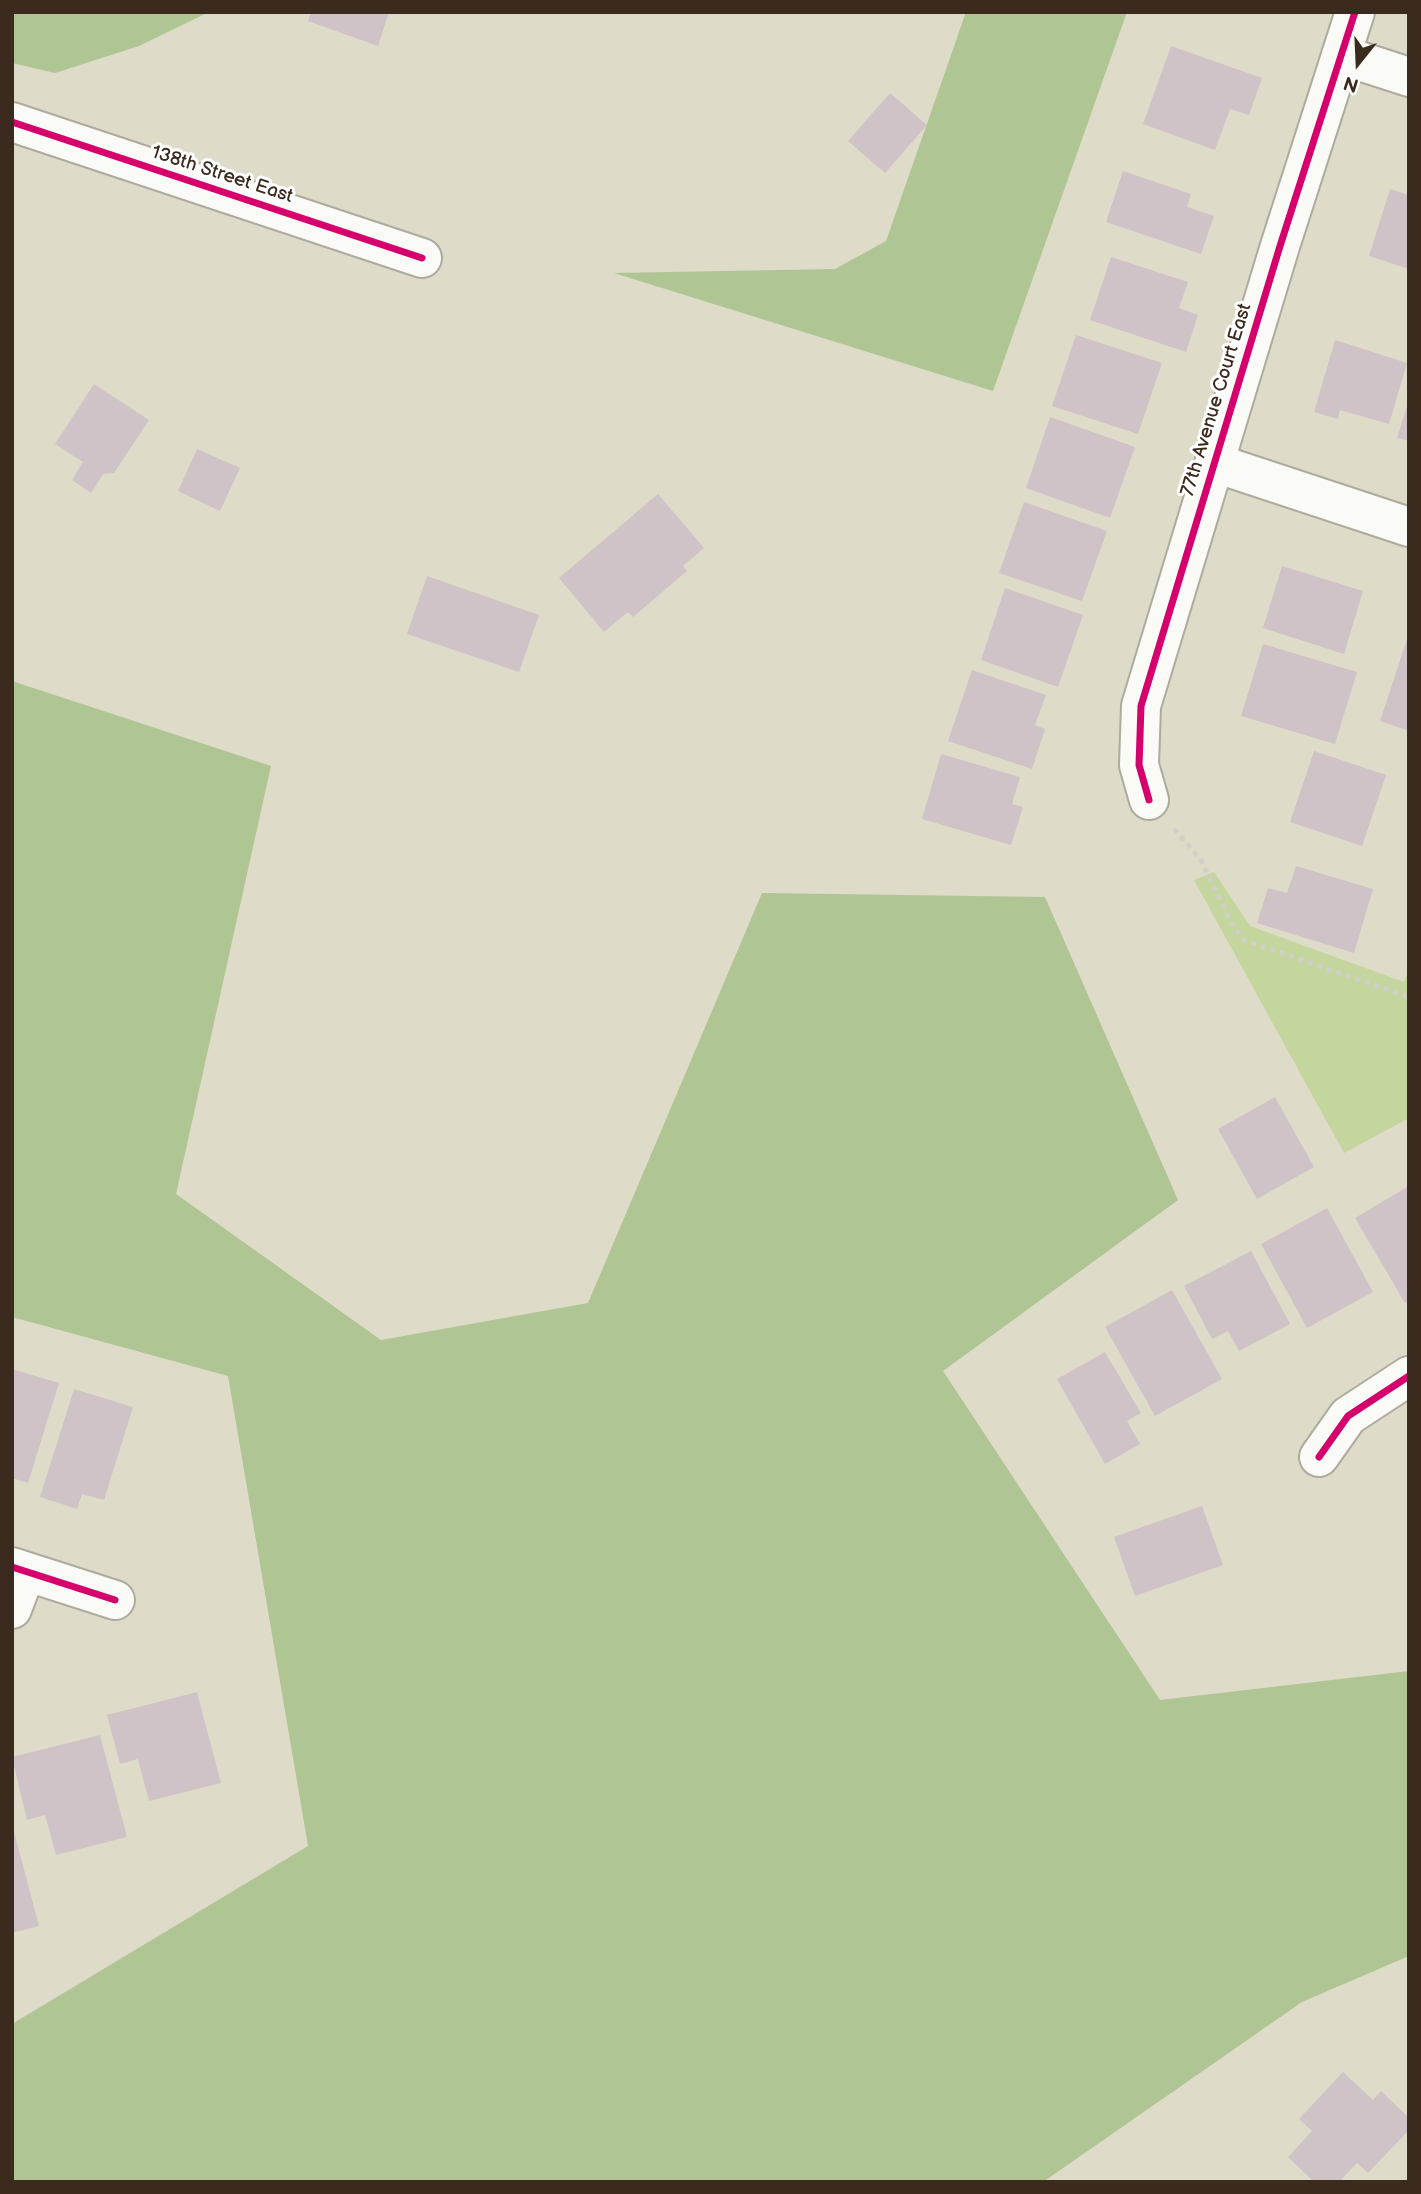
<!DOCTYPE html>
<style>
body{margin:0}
#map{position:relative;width:1421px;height:2194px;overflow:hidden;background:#dedbc8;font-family:"Balsamiq Sans",sans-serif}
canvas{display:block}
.frame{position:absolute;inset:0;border:14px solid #3b2a1e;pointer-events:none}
.north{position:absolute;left:1323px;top:28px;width:70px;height:70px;-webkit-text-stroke:5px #fff;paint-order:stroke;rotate:198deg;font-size:19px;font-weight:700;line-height:28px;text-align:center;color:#3b2a1e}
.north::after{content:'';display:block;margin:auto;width:24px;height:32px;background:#3b2a1e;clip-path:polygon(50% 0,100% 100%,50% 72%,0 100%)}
</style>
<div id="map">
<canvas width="1421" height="2194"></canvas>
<div class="frame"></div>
<div class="north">N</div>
</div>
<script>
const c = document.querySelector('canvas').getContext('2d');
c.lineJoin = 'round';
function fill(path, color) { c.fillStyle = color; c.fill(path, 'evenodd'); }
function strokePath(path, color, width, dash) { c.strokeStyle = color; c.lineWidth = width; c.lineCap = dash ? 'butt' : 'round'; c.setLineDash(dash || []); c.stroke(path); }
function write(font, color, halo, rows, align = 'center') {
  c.font = font + ' "Balsamiq Sans",sans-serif'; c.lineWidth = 6; c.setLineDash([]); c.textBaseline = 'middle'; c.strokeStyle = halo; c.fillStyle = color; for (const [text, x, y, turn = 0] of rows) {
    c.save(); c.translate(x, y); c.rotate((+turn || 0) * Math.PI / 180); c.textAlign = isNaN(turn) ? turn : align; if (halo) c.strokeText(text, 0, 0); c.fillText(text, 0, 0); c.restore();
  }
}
fill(new Path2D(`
 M1214,872L1250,926L1404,982L1409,969V1118L1344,1153L1194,880Z`), '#c4d69d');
fill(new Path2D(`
 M12,12H209L139,46L55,73L12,63Z
 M966,12H1127L993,391L614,273L835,269L886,241Z
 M12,681L271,766L176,1194L381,1340L588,1303L762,893L1045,897L1178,1200L943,1371L1160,1700L1409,1671V1956L1302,2002L1043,2182H12V2024L308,1846L228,1376L12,1317Z`), '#b0c594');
fill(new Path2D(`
 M311,12H389L378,46L308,21Z
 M1171,46L1262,78L1249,115L1230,109L1215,150L1143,124Z
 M890,93L927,125L885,173L848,141Z
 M1123,171L1191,194L1187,207L1214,216L1201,254L1106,222Z
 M1390,189L1409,195V269L1369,256Z
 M1111,257L1188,282L1179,308L1198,315L1186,352L1090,320Z
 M1076,335L1162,363L1138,434L1052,406Z
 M1335,340L1407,363L1389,424L1340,410L1338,419L1314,412Z
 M94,384L149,420L114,473L103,474L91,493L72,480L83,462L55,444Z
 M1408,403H1409V441L1397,438Z
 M1050,417L1135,447L1110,518L1026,488Z
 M197,449L240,468L220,511L178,491Z
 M658,494L704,548L683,566L687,571L633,617L628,612L604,632L559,578Z
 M1024,502L1107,531L1082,601L999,573Z
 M1282,566L1363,591L1344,654L1263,628Z
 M427,576L539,615L519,672L407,634Z
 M1005,588L1083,615L1058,687L981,660Z
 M1408,636H1409V731L1380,721Z
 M1263,644L1357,672L1335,744L1241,716Z
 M972,670L1046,695L1035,725L1045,729L1032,769L948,741Z
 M1314,751L1386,775L1362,846L1290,822Z
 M941,754L1020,777L1012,804L1023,807L1011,845L922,819Z
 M1296,866L1373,889L1354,953L1257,923L1268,888L1287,893Z
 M1275,1097L1314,1167L1257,1199L1218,1129Z
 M1409,1186V1301L1405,1303L1355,1218Z
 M1327,1208L1373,1292L1307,1328L1261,1244Z
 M1251,1251L1290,1324L1239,1351L1228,1331L1212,1339L1184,1286Z
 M1172,1290L1222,1379L1155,1416L1105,1327Z
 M1105,1352L1141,1413L1127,1421L1140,1444L1105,1464L1057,1379Z
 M12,1369L59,1383L28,1483L12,1478Z
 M74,1389L133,1407L104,1500L82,1494L77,1509L40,1497Z
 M1202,1506L1223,1565L1135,1596L1114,1537Z
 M197,1692L221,1783L149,1801L138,1759L120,1764L107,1715Z
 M100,1735L127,1837L56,1855L45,1815L27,1820L12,1757Z
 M12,1824L39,1926L12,1933Z
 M1343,2072L1373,2100L1381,2091L1409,2118V2130L1368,2173L1357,2163L1339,2182H1314L1288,2157L1312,2131L1299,2119Z`), '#d0c3c7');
const minor = new Path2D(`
 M1341,55L1409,77
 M12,122L422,258
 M1215,463L1409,527
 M1149,800L1139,765L1141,706L1280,246L1355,12
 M1319,1457L1348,1416L1409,1376
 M12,1567L115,1600
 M12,1609L26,1572`);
strokePath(minor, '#aeaa9d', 42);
strokePath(new Path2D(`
 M1174,829L1201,860L1232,925L1244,940L1409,997`), '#d0cfca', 4.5, [5, 5]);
strokePath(minor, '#fafaf7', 38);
strokePath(new Path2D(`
 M12,122L422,258
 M1149,800L1139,765L1141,706L1280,246L1355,12
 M1319,1457L1348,1416L1409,1376
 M12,1567L115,1600`), '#d6006c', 7);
write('19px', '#3b2a1e', '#fff', [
 ["138th Street East",222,175,18],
 ["77th Avenue Court East",1217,400,-73]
]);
</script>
